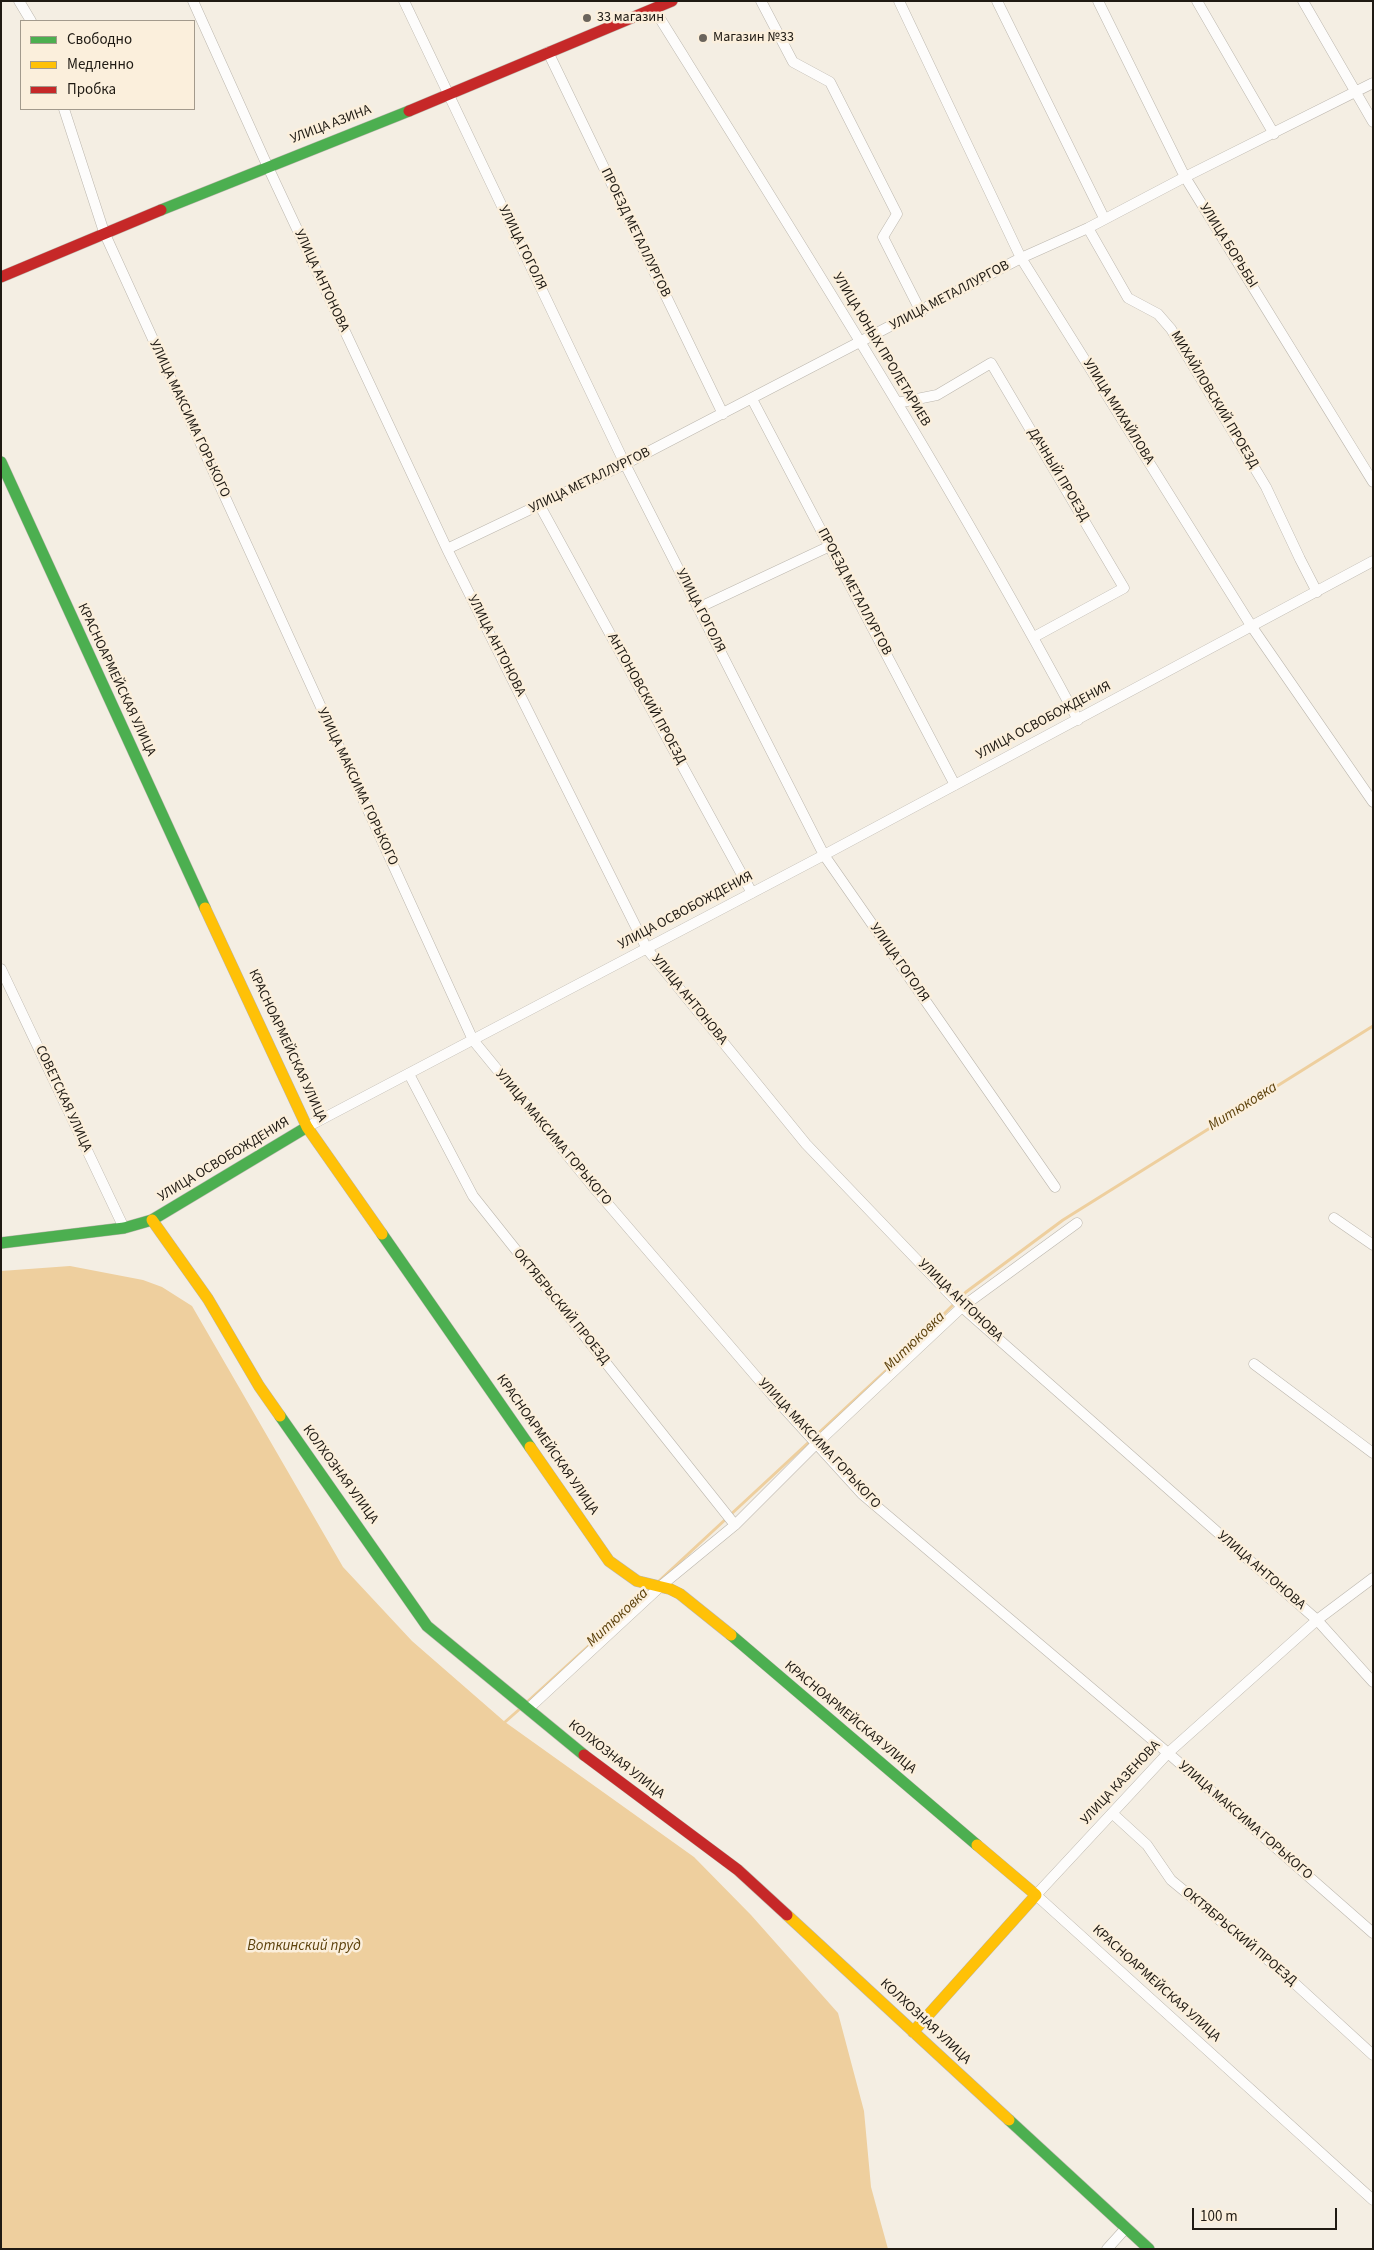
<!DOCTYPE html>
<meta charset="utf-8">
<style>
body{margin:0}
#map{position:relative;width:1374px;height:2250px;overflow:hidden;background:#f4eee3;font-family:"Source Sans 3",sans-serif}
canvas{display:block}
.frame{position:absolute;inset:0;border:2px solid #1f1a13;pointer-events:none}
.legend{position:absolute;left:20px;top:20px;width:175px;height:90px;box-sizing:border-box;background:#fbefdc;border:1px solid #a39a8c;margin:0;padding:6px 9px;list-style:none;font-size:15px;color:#1f1a13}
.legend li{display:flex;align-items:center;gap:10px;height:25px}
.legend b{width:25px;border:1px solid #a39a8c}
.scale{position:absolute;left:1192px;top:2208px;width:145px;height:22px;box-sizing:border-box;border:2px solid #1f1a13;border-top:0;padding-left:6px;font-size:15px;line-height:18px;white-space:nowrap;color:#1f1a13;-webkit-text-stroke:4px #fbefdc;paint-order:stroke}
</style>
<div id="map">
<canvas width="1374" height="2250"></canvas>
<div class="frame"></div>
<ul class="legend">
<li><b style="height:6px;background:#4caf50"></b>Свободно</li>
<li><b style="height:6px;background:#ffc107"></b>Медленно</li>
<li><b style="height:6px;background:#c62828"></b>Пробка</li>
</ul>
<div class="scale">100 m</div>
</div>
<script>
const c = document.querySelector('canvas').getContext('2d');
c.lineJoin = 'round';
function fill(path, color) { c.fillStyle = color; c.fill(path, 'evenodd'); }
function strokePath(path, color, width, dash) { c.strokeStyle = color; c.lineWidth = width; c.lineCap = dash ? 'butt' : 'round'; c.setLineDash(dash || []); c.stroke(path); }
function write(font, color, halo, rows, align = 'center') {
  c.font = font + ' "Source Sans 3",sans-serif'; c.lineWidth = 5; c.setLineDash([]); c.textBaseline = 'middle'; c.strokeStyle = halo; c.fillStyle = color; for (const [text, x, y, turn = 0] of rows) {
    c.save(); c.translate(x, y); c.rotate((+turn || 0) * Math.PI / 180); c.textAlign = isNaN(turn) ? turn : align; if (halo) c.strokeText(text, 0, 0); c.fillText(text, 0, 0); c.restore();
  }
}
fill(new Path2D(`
 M70,1266L143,1280L162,1287L192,1306L343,1567L412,1641L505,1722L694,1857L751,1915L838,2013L864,2111L871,2187L888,2249H1V1271Z`), '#eecf9e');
strokePath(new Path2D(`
 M659,1581L906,1352L966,1292L1063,1220L1373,1026
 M526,1703L651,1589
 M505,1722L522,1707`), '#eecf9e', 3);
const street = new Path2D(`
 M19,1L31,21
 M193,1L267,165L447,549L647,949L806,1144L962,1307L1317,1620L1373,1682
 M404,1L625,464L824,855L1055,1187
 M761,1L793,62L830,82L897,214L883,237L921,312
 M899,1L1021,258L1252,627L1373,802
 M997,1L1104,218
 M1098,1L1185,177L1373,482
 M1197,1L1274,134
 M1303,1L1373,122
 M654,9C800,243 948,477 1078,720
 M548,52L723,414
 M64,109L104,232L473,1040L595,1189L772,1395L862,1494L1168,1753L1373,1933
 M1088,228L1128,298L1158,314L1171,329L1266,487L1300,559L1317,592
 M752,399L955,785
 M897,403L937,395L991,363L1124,588L1034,637
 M540,506L752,893
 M447,549L625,464L1021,258L1088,228L1185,177L1373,83
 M698,608L830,546
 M1,969L124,1228
 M409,1074L473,1196L735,1525
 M307,1127L824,855L1373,561
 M1334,1218L1373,1245
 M1254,1364L1373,1453
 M1373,1578L1317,1620L1168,1753L1036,1895L1373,2200
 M528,1709L662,1585L735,1525L816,1444L962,1307L1077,1223
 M1112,1813L1147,1845L1171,1880L1279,1969L1373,2055
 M1107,2249L1126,2228`);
const fast = new Path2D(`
 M161,210L409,111
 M1,462L205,908
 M382,1234L530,1447
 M1,1243L124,1228L152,1220L307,1127
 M280,1416L427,1626L584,1755
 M731,1635L977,1845
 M1009,2120L1149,2249`);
const slow = new Path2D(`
 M205,908L307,1127L382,1234
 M152,1220L208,1299L259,1386L280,1416
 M530,1447L609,1561L637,1581L670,1589L680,1594L731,1635
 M787,1915L1009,2120
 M913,2032L1036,1895L977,1845`);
const jam = new Path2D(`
 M409,111L672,1
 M1,277L161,210
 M584,1755L738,1870L787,1915`);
strokePath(street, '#bbb6ad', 11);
strokePath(fast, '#bbb6ad', 12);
strokePath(slow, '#bbb6ad', 12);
strokePath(jam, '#bbb6ad', 12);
strokePath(street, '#fdfcfb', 10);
strokePath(fast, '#4caf50', 11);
strokePath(slow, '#ffc107', 11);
strokePath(jam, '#c62828', 11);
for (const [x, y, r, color] of [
 [587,18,5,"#6a645c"],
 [703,38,5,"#6a645c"]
]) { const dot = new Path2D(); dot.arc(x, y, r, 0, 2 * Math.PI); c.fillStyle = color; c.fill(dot); strokePath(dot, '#fbefdc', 2); }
write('14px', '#1f1a13', '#fbefdc', [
 ["33 магазин",597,18],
 ["Магазин №33",713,38]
], 'left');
write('14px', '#1f1a13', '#fbefdc', [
 ["УЛИЦА АЗИНА",331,125,-21],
 ["ПРОЕЗД МЕТАЛЛУРГОВ",635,233,64],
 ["УЛИЦА БОРЬБЫ",1228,246,58],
 ["УЛИЦА ГОГОЛЯ",522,248,64],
 ["УЛИЦА АНТОНОВА",321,281,65],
 ["УЛИЦА МЕТАЛЛУРГОВ",950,296,-28],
 ["УЛИЦА ЮНЫХ ПРОЛЕТАРИЕВ",881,350,59],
 ["МИХАЙЛОВСКИЙ ПРОЕЗД",1214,400,59],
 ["УЛИЦА МИХАЙЛОВА",1118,412,58],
 ["УЛИЦА МАКСИМА ГОРЬКОГО",189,419,65],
 ["ДАЧНЫЙ ПРОЕЗД",1058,475,59],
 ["УЛИЦА МЕТАЛЛУРГОВ",590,481,-26],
 ["ПРОЕЗД МЕТАЛЛУРГОВ",854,592,62],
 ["УЛИЦА ГОГОЛЯ",700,611,63],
 ["УЛИЦА АНТОНОВА",496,646,63],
 ["КРАСНОАРМЕЙСКАЯ УЛИЦА",116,680,65],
 ["АНТОНОВСКИЙ ПРОЕЗД",646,699,61],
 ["УЛИЦА ОСВОБОЖДЕНИЯ",1044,721,-28],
 ["УЛИЦА МАКСИМА ГОРЬКОГО",357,787,65],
 ["УЛИЦА ОСВОБОЖДЕНИЯ",686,911,-28],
 ["УЛИЦА ГОГОЛЯ",899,963,55],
 ["УЛИЦА АНТОНОВА",689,1000,51],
 ["КРАСНОАРМЕЙСКАЯ УЛИЦА",287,1046,65],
 ["СОВЕТСКАЯ УЛИЦА",63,1099,65],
 ["УЛИЦА МАКСИМА ГОРЬКОГО",553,1138,50],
 ["УЛИЦА ОСВОБОЖДЕНИЯ",224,1160,-31],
 ["УЛИЦА АНТОНОВА",960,1301,44],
 ["ОКТЯБРЬСКИЙ ПРОЕЗД",561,1307,51],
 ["УЛИЦА МАКСИМА ГОРЬКОГО",819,1444,47],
 ["КРАСНОАРМЕЙСКАЯ УЛИЦА",547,1445,55],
 ["КОЛХОЗНАЯ УЛИЦА",340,1475,54],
 ["УЛИЦА АНТОНОВА",1261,1571,41],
 ["КРАСНОАРМЕЙСКАЯ УЛИЦА",850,1718,40],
 ["КОЛХОЗНАЯ УЛИЦА",616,1760,38],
 ["УЛИЦА КАЗЕНОВА",1121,1783,-47],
 ["УЛИЦА МАКСИМА ГОРЬКОГО",1245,1821,41],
 ["ОКТЯБРЬСКИЙ ПРОЕЗД",1239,1937,40],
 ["КРАСНОАРМЕЙСКАЯ УЛИЦА",1156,1984,42],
 ["КОЛХОЗНАЯ УЛИЦА",925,2022,43]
]);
write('italic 15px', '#5c410b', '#fbefdc', [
 ["Митюковка",1243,1107,-32],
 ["Митюковка",915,1342,-44],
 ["Митюковка",618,1618,-43],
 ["Воткинский пруд",304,1947]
]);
</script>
